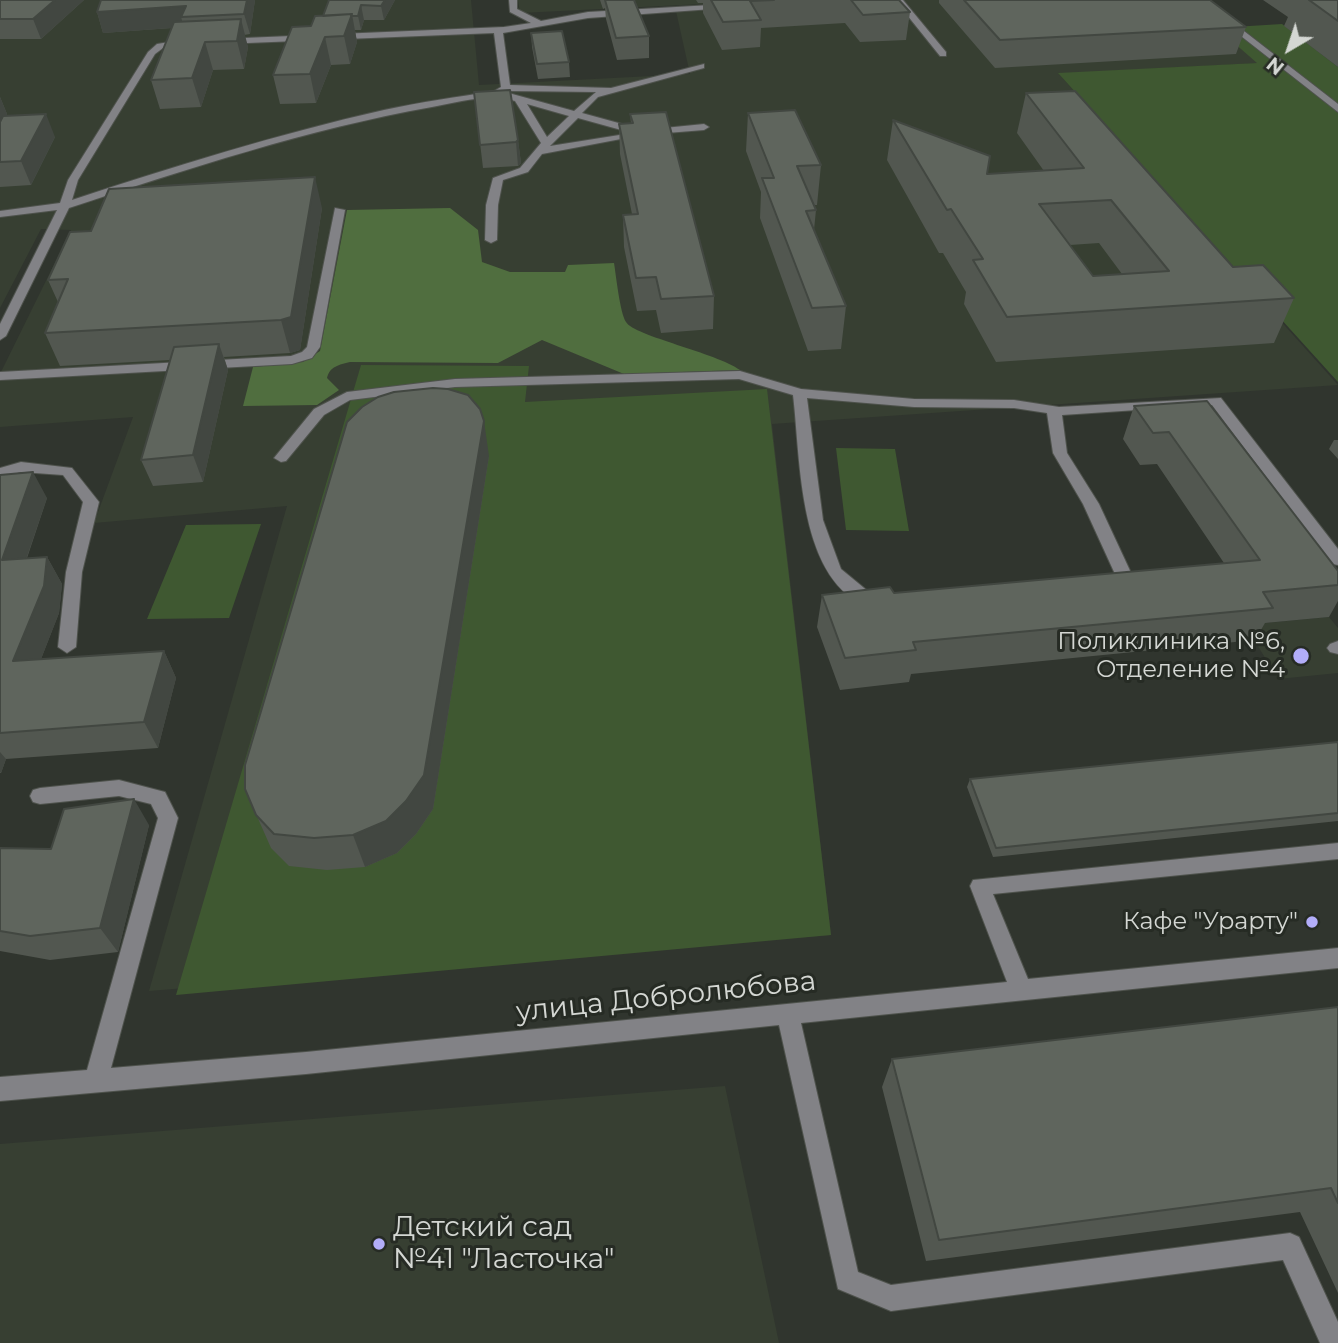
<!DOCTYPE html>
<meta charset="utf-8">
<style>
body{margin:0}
#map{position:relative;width:1338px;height:1343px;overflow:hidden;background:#30352e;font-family:Montserrat,sans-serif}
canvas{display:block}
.north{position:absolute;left:1254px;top:14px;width:70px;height:70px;-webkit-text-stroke:5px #262b24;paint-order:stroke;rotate:219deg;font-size:19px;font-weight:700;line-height:28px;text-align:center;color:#d4d7d3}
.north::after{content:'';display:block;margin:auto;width:24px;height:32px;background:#d4d7d3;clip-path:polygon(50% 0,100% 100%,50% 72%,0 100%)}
</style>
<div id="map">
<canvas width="1338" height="1343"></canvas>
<div class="north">N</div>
</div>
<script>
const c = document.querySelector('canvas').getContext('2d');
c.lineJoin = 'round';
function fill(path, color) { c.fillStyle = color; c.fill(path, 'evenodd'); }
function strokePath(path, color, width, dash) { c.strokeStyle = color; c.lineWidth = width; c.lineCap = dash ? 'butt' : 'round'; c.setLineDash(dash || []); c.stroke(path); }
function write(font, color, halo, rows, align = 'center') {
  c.font = font + ' Montserrat,sans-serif'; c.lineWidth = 6; c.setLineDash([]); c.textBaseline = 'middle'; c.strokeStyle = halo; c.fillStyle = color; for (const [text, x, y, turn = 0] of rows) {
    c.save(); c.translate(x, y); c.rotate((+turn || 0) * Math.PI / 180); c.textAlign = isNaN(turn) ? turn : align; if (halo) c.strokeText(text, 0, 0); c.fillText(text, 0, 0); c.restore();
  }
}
fill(new Path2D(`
 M0,0H471L479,85L690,74L676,11L891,0H1185L1259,63L1059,74L1338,385L772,424L831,935L149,991L287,506L94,523L133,417L0,427V374L71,230L41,229L0,308Z
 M518,0H784L520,13Z
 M1329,617L1338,628V673L1278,679L1245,625Z
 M725,1086L779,1343H0V1144Z`), '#373f32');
fill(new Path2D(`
 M1282,24L1338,67V382L1058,73L1257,63L1217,28Z
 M361,365L529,366L525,402L767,389L831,935L176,995Z
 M836,448L895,449L909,531L846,530Z
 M261,524L229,618L147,619L186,525Z`), '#3f5831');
fill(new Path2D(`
 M450,208L478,230L482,262L510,272H565L568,265L614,263C616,275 620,313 626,322C634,336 717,353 740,370L624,374L542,340L498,363L350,362C339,365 330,366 327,378L339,390L317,405L243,406L253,367L303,362L320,351L347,210Z`), '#506e3f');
const minor = new Path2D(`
 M509,0H517V9L541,21L588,12L729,4L726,8L588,18L503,33L510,85L611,88L704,64V68L598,97L582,113L644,130L704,124L709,127L704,130L642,135L542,154L528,172L503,180L498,205L497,240L491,243L485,240L486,205L493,178L520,168L541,143L515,101C488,93 460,102 432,107C308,129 188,169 69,208L6,336L0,340V324L57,210L0,217V211L60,203L68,180L148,52L157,44L188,39L192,42L163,48L155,54L78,180L72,200C175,166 278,134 384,110C420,102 458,97 494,91L501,87L494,33L223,44L220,43V39L504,27L531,23L510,12ZM508,91L596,92L574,111L505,92ZM527,104L569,116L547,137ZM578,118L632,133L550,146Z
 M895,0H903L946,52V56H940Z
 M1195,0H1204L1338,104V112Z
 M335,208L345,210L320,347L312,358L292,364L0,380V372L291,356L302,352L307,347Z
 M740,371L801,389L914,399L1014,400L1059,407L1221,398L1338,549V565L1332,564L1212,405L1062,415L1067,453L1099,504L1132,575L1121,587L1109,590L1101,584L1115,574L1083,504L1053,453L1047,413L1014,408L914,407L807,398L823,520L841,569L881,602L873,608C797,586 801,459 793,395L739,379L455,387L350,400L324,415L286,461L281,462L274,458L314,409L347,392L455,379Z
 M21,462L72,468L99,502L82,572L76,647L67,653L58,647L66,572L83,502L63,475L21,472L0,478V468Z
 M1338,641V654L1330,652L1327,648L1330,644Z
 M119,780L165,792L178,818L111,1068L306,1052L1007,982L970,886L973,880L1338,843V859L993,894L1028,979L1338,948V968L801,1023L858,1272L891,1285L1290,1233L1299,1237L1338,1322V1343H1320L1283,1260L891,1311L838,1289L779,1025L306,1074L0,1101V1077L87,1070L158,818L151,804L119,796L40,804L33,802L30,796L33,790L40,788Z`);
strokePath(minor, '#4e524c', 2);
fill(minor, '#828286');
fill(new Path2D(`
 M0,0H84L41,39H0Z
 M101,0H255L250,34L244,35L248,47L244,69L213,70L201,107L160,109L151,80L172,28L103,33L97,12Z
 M329,0H395L384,20H364L361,30H355L357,42L350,64L331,65L316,103L280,104L273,75L311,26L323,16Z
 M600,0H634L649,36V58L617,60L606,19L605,8L603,9Z
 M696,0H899L910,12L906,40L860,42L845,23L761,28L760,47L722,50L703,13V3H698Z
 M939,0H1210L1246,27L1236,54L995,68L939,3Z
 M1263,0H1338V67L1284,26L1288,17Z
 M531,33L569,62L570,77L538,79L532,47Z
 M474,92L518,140L521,163L518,166L483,168Z
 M1026,93L1233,267L1294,298L1274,343L996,362L964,304L966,292L943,253H939L887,160L893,120L987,174L1044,171L1017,133ZM1099,243L1122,274L1093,276L1070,245Z
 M0,97L7,114L6,116L55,137L31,185L0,187Z
 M748,113L821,165L817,205H814L816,210L814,230L846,306L841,349L808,351L760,218L761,192L746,151Z
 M630,114L714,296L713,329L661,333L656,310L637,311L624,247L623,215L632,214L620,154L619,124L631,123Z
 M322,208L300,350L290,353L224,357L228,370L203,482L153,486L141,460L170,360L60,366L45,333L58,302L48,280L91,231Z
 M1207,401L1338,571V601L1329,617L1265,623L1255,640L911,674L909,682L840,690L817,627L822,595L894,593L1224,563L1157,464L1140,465L1123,439L1134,406Z
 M1334,440H1338V459L1329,449Z
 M489,456L433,809L416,834L397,853L365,867L327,870L289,866L271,848L245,789Z
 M0,475L47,498L27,558L47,557L62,584L59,613L41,659L164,651L176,678L158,748L6,759L1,773H0Z
 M1338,742V821L993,857L967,787L970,779Z
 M149,825L118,952L50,960L0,951V848L51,849Z
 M1338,1007V1293L1300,1212L926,1261L882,1087L892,1059Z`), '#525750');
fill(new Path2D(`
 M55,0H84L41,39L33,19Z
 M247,0H255L250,34L244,14Z
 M385,0H395L384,20L381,6Z
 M361,5L364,20L361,30L358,16Z
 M186,6L181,17L184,27L103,33L97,12Z
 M352,14L357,42L350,64L344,36Z
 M241,19L248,47L244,69L237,41Z
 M325,37L331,65L316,103L310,74Z
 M205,42L213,70L201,107L192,78Z
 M0,97L7,114L0,127Z
 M46,114L55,137L31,185L21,161Z
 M518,140L521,163L518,166L516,142Z
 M315,177L322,208L300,350L290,353L281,320Z
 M219,344L228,370L203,482L193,455Z
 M484,421L489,456L433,809L416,834L397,853L365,867L353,835Z
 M33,472L47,498L17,586L2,560Z
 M47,557L62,584L59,613L30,687L13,661Z
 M164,651L176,678L158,748L144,722Z
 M0,752L6,759L1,773L0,772Z
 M134,799L149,825L118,952L100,928Z`), '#424741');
const building = new Path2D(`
 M0,0H55L33,19H0Z
 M101,0H247L244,14L181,17L186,6L97,12Z
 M329,0H385L381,6L361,5L358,16H351L352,14L323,16Z
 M605,0H634L649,36L616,38Z
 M711,0H774L750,1L761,20L723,22Z
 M851,0H899L910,12L863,15Z
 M964,0H1210L1246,27L1000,40Z
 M1309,0H1338V21Z
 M352,14L344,36L325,37L310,74L273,75L292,27L311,26L315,16Z
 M241,19L237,41L205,42L192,78L151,80L174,22Z
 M562,31L569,62L537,64L531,33Z
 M510,90L518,140L516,142L480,145L474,92Z
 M1075,91L1233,267L1263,265L1294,298L1007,317L973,260L983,259L951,209L947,210L893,120L990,156L987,174L1084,168L1026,93ZM1111,200L1169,271L1093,276L1039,204Z
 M795,110L821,165L797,166L816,210L806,211L846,306L812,308L762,178H774L748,113Z
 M666,112L714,296L661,299L656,277L636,278L623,215L638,214L619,124L633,123L630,114Z
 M46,114L21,161L0,162V122L3,116Z
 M315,177L291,317L281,320L45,333L68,279L48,280L70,232L91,231L109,189Z
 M219,344L193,455L141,460L174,347Z
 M433,388L448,389L468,395L480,409L484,421L424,775L406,801L386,821L353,835L314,838L274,834L256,815L245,789V765L347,422L362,407L378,397L394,392Z
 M1207,401L1338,571V585L1263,592L1273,608L913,642L916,650L845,658L822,595L890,587L894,593L1260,560L1169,432L1153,433L1134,406Z
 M33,472L2,560L47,557L44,586L13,661L164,651L144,722L0,733V475Z
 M1338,742V813L996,848L970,779Z
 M134,799L100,928L30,936L0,931V848L51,849L64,809Z
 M1338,1007V1203L1331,1188L939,1240L892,1059Z`);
fill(building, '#5f655d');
strokePath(building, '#424741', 2);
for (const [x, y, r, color] of [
 [1301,656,9,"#b2adf9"],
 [1312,922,7,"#b2adf9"],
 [379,1244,7,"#b2adf9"]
]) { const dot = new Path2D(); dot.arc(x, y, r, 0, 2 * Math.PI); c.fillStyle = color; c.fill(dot); strokePath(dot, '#262b24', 2.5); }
write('24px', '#d4d7d3', '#262b24', [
 ["Поликлиника №6,",1285,642],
 ["Отделение №4",1285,670],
 ["Кафе \"Урарту\"",1298,922]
], 'right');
write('28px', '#d4d7d3', '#262b24', [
 ["улица Добролюбова",666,997,-6]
]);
write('28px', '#d4d7d3', '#262b24', [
 ["Детский сад",393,1228],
 ["№41 \"Ласточка\"",393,1260]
], 'left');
</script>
